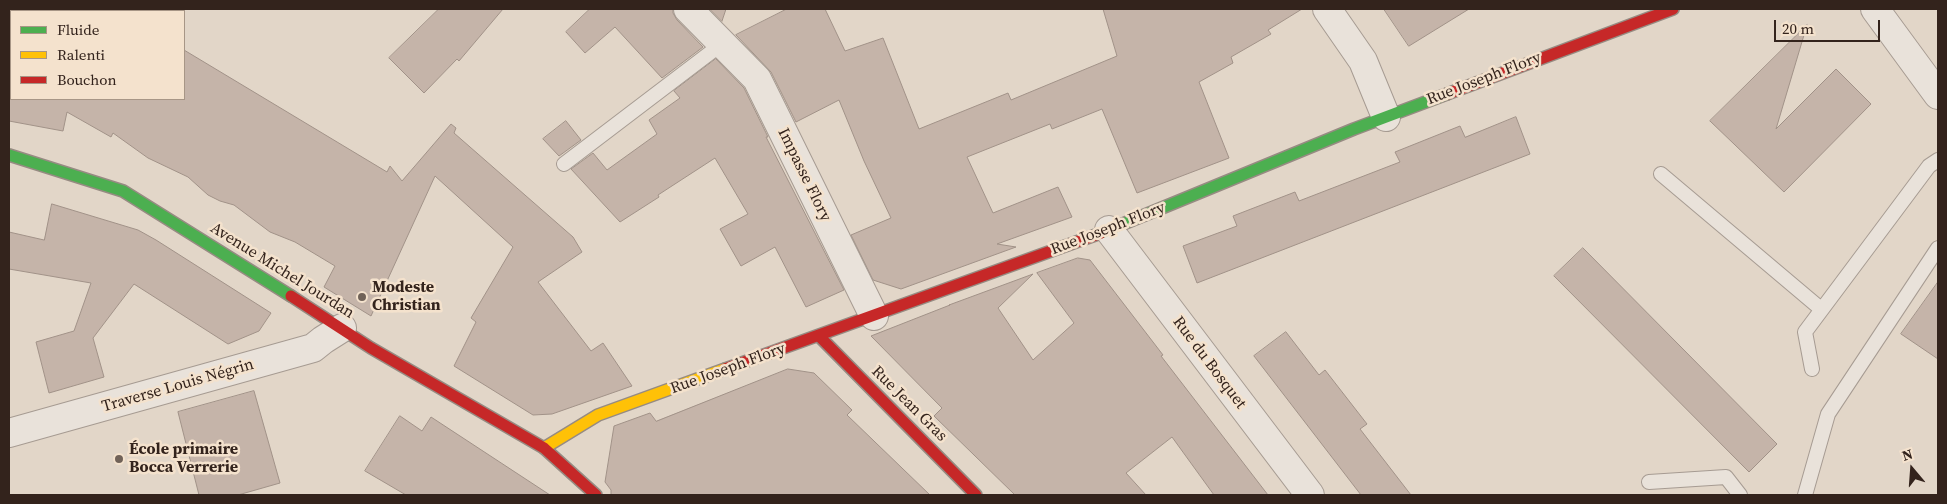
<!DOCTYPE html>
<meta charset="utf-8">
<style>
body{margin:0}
#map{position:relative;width:1947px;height:504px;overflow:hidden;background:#e2d6c8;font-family:"Source Serif 4",serif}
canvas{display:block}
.frame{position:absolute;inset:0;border:10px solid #33231c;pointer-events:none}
.legend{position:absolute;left:10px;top:10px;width:175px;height:90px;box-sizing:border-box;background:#f4e2cd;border:1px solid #a79686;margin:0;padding:6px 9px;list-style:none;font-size:15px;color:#33231c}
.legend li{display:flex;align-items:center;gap:10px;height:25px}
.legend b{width:25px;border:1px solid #a79686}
.north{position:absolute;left:1887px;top:444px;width:50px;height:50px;-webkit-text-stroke:4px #f4e2cd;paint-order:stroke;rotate:342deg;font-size:14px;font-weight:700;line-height:20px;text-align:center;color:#33231c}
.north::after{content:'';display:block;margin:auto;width:18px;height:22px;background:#33231c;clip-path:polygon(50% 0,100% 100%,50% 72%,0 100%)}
.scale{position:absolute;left:1774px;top:20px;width:106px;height:22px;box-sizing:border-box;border:2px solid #33231c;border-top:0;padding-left:6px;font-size:15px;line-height:18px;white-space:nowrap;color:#33231c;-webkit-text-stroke:4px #f4e2cd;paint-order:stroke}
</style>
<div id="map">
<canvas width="1947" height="504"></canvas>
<div class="frame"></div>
<ul class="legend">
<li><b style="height:6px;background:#4caf50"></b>Fluide</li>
<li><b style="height:6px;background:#ffc107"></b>Ralenti</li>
<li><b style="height:6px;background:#c62828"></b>Bouchon</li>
</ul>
<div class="north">N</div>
<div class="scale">20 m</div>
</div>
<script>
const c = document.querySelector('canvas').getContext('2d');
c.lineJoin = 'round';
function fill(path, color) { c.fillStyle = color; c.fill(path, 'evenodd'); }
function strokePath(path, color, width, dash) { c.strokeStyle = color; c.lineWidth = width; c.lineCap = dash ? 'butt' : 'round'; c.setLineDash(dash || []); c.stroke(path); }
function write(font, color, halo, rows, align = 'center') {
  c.font = font + ' "Source Serif 4",serif'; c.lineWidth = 5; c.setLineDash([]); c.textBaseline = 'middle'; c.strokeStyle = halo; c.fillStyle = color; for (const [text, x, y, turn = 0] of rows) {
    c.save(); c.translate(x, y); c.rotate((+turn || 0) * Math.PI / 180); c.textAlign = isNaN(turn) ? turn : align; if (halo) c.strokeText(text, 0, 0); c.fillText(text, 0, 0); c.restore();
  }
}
const building = new Path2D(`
 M439,9H503L459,61L457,59L424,93L389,58Z
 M590,9H673V13L677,20L703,47L662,78L615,27L585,53L566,32Z
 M710,9H726L722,21Z
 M787,9H825L845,51L883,38L919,129L1008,93L1011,100L1117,56L1103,9H1302L1268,30L1271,34L1231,57L1233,63L1199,82L1229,158L1137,193L1102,109L1052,129L1050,124L967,157L993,213L1058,187L1072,217L997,244L1016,247L901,289L873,280L851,235L891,218L864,161L839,100L796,122L771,72L736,35Z
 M1384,9H1469L1409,46Z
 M1807,25L1776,129L1836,69L1871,104L1784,192L1710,121Z
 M184,50L387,172L390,166L402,181L451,124L456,128L454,133L573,237L582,252L538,282L591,351L603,343L632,386L552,414L533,415L454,366L476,322L471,318L513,247L435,176L371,316L324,287L335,266L295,242L270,232L234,205L220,201L208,195L188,177L148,158L113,133L111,137L67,112L63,131L9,121V99H184Z
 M716,59L744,88L768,137H766L844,290L806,307L775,247L741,266L720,229L748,214L715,158L658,195L659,197L620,222L571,169L593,153L607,170L657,134L649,120L680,98L674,91Z
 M1516,117L1530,154L1197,283L1183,246L1237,226L1233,216L1295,192L1299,201L1400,162L1395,152L1460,126L1465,137Z
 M566,121L581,140L559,156L543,139Z
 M52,204L138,230L156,240L271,313L259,331L228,344L134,284L93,338L104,377L49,393L36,342L74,331L91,283L9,269V232L44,240Z
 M1583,248L1777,444L1749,472L1554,276Z
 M1078,258L1090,260L1163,355L1161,356L1268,495H1214L1172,437L1126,473L1146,495H1015L934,416L942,408L871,336L950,305H949L1033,274L998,308L1033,360L1074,323L1037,273Z
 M1938,282V359L1901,334Z
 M1286,332L1319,375L1325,370L1367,424L1360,429L1411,495H1361L1254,356Z
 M788,369L814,373L852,410L847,415L930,495H611V490L605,482L614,426L650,413L656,421Z
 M254,391L280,483L238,495H199L178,412Z
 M400,416L422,431L431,417L550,495H406L365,471Z`);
fill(building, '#c5b4a9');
strokePath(building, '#a19288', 1);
const lane = new Path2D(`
 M564,164L723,43
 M1661,174L1821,309
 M1812,369L1805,332L1929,166L1938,160
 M1649,482L1726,477L1740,495
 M1805,495L1828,414L1938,248`);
const street = new Path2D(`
 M688,9L757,79L874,316
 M1327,9L1363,61L1386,117
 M1875,9L1938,95
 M1109,230L1310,495
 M9,433L313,348L323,340L342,328`);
const fast = new Path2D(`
 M9,155L123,191L291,296
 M1101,233L1354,129L1447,94`);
const slow = new Path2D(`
 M544,448L598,415L725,369`);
const jam = new Path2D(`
 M1447,94L1673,9
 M291,296L371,348L544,448L596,495
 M819,336L976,495
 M725,369L1101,233`);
strokePath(lane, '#a69b92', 16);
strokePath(street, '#a69b92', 30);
strokePath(fast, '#968b82', 14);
strokePath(slow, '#968b82', 14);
strokePath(jam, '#968b82', 14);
strokePath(lane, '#e9e2da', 14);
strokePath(street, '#e9e2da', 28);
strokePath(fast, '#4caf50', 11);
strokePath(slow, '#ffc107', 11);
strokePath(jam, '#c62828', 11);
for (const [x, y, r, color] of [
 [362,297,5,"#706258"],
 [119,459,5,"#706258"]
]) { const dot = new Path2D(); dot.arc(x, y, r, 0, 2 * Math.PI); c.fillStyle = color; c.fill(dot); strokePath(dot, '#f4e2cd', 2); }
write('16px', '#33231c', '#f4e2cd', [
 ["Rue Joseph Flory",1484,79,-21],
 ["Impasse Flory",804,175,64],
 ["Rue Joseph Flory",1108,229,-21],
 ["Avenue Michel Jourdan",282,271,32],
 ["Rue du Bosquet",1209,363,53],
 ["Rue Joseph Flory",728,369,-20],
 ["Traverse Louis Négrin",178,386,-16],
 ["Rue Jean Gras",909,404,45]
]);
write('bold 16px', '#33231c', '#f4e2cd', [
 ["Modeste",372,288],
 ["Christian",372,306],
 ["École primaire",129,450],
 ["Bocca Verrerie",129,468]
], 'left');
</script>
